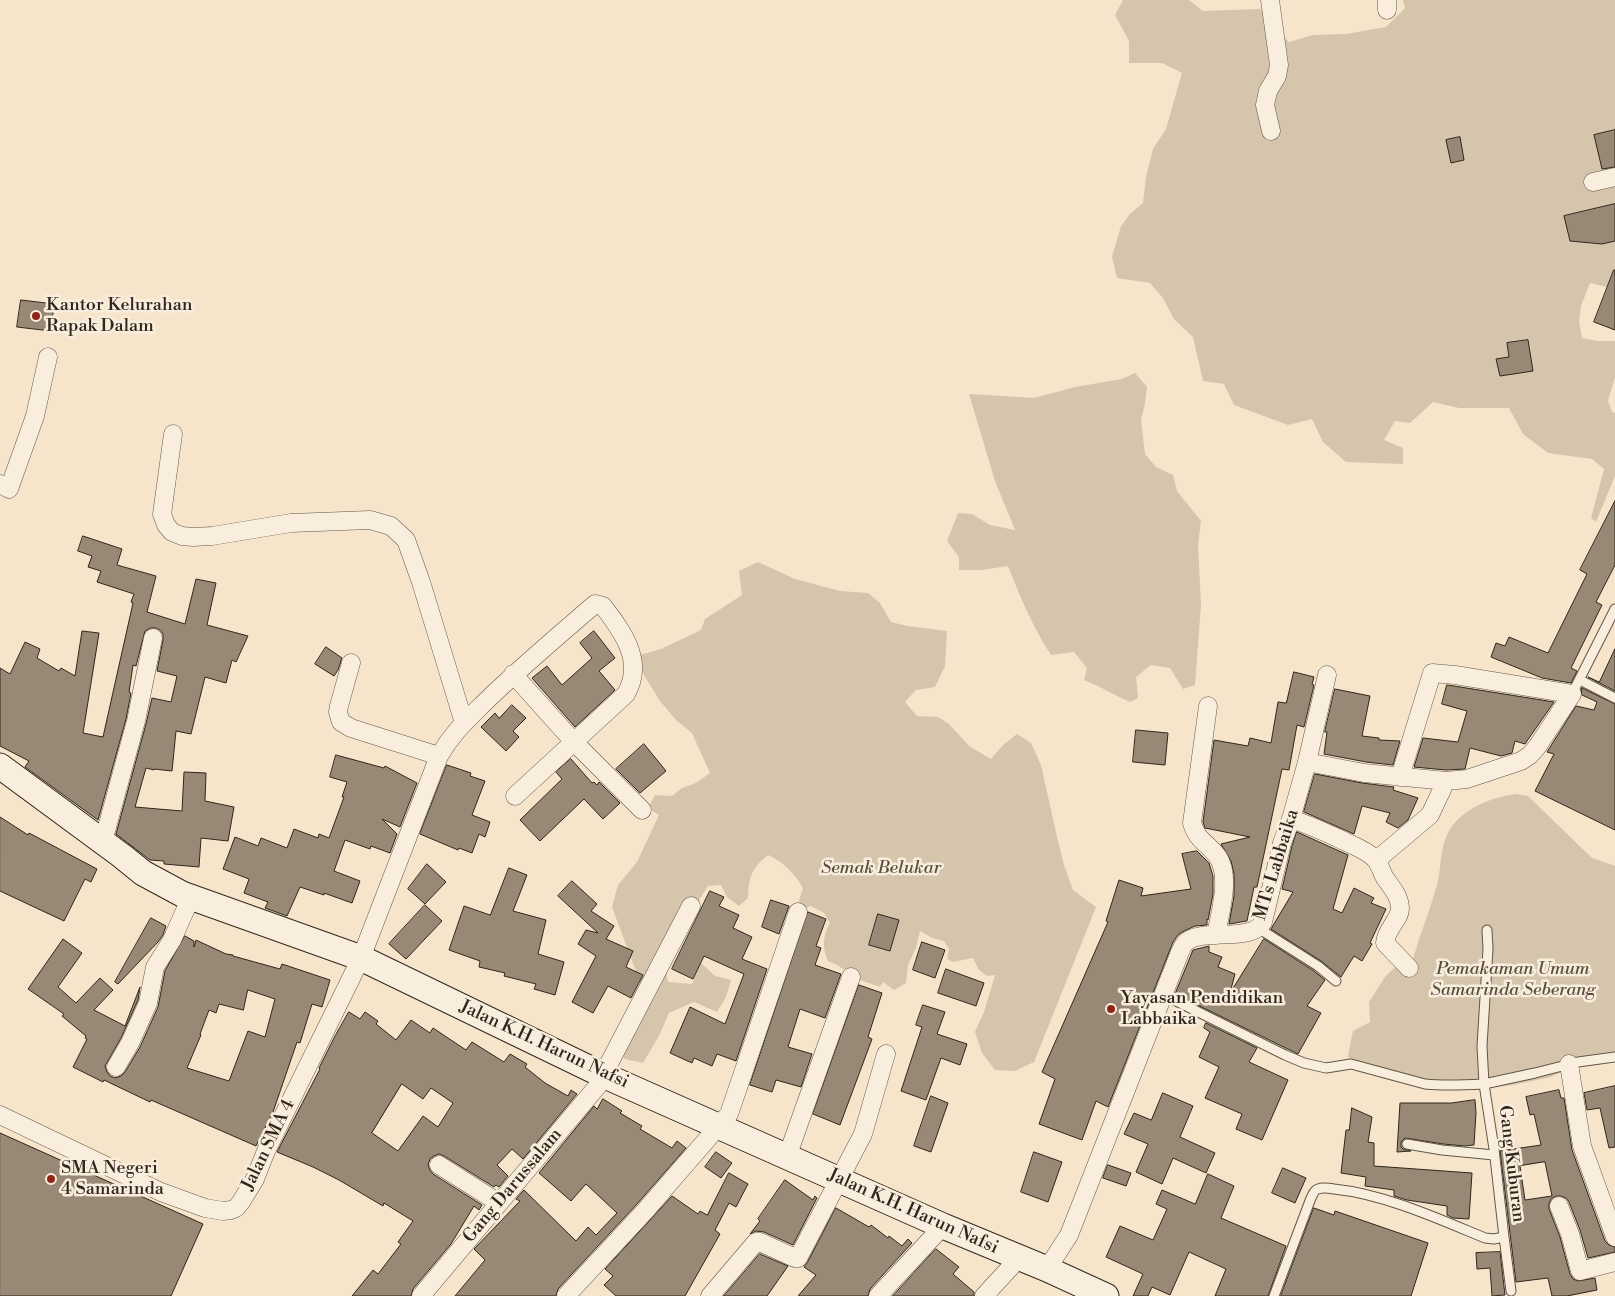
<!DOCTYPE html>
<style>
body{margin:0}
canvas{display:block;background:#f6e5ca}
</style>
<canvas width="1615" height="1296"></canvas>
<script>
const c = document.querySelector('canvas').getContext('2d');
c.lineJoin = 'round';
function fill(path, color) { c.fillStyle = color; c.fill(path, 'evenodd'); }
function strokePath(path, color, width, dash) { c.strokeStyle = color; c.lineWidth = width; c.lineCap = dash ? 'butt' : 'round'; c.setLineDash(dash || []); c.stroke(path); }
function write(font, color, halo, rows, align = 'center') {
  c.font = font + ' "Libre Bodoni",serif'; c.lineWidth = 5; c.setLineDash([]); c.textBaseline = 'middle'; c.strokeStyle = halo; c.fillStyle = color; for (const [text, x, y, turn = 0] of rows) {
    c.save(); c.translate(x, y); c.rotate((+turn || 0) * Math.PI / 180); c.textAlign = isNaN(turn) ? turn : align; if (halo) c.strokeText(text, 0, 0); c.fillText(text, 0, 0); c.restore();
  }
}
fill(new Path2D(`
 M1123,0H1189L1203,11L1260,9L1289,42L1313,35L1346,34L1386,27L1405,8L1403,0H1615V289L1590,283L1581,306L1579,321L1582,338L1598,341H1615V377L1608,401L1612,412L1615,413V476L1596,522L1591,518L1604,469L1592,459L1548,453L1523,434L1509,408H1459L1433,402L1410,423L1395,421L1384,440L1403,448V464L1346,462L1323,442L1312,419L1288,425L1234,405L1224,384L1203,381L1193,337L1174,319L1163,298L1150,283L1117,278L1112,257L1121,226L1130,214L1143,203L1146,177L1153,149L1166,129L1182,73L1162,63H1129V41L1115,15Z
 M1135,373L1147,387L1145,404L1141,420L1145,454L1156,467L1173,475L1177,491L1201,521L1198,545L1201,604L1195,685L1183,689L1170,668L1151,665L1136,677L1138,698L1130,702C1114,695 1100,686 1084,680L1087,668L1074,652L1051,655C1033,627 1020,597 1008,566L981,570H959V557L947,541L958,513L972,514L990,525L1015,530L995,481L969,394L1034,398L1075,387L1122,379Z
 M758,562L795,579L840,591L868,593L880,603L891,622L907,626L947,631L945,666L935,687L916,690L905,702L917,716L938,717L949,724L969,746L991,759L1003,745L1017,734L1031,743L1041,765L1058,841L1064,865L1073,890L1096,907L1034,1062L1015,1071L995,1070L982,1053L975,1032L984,1012L995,975L987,976L979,970L973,958L953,962L947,959L949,949L944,941L932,938L920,931L916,948L908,965L906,983L894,990L883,982L880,987L860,980L837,965L828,961C822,949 823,934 830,923L824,913L811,906L802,909L792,932L800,897L803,888C794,873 785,863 768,855C751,869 749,876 748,898L739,906L727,897L721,885L708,886L697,903L666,970L668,982L692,984L701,963L715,976L731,980L726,997L717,1012L694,1002L669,1013L659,1036L643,1063L625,1059L617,1048L641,985L612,907L618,885L637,862L659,815L648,808L655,795L672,796L682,788L696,783L710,773L692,733L676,720L660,701L642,672L636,656L661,649L701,630L705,619L742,595L739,571Z
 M1516,794L1528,796L1592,858L1615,866V1056L1586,1061L1551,1077L1513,1085L1486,1088L1392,1081L1352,1068L1348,1055L1353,1031L1370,1022L1369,1002L1385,977L1396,966L1413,959C1420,934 1430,910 1437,885C1441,870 1440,854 1445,840C1455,811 1488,798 1516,794Z`), '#d4c5ac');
const building = new Path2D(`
 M1615,130V167L1602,169L1594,135Z
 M1460,137L1464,160L1451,163L1446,140Z
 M1615,204V241L1602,244L1570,241L1564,216Z
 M1614,270H1615V330L1594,322Z
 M21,300L54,304L51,331L17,327Z
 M1528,340L1533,371L1500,376L1496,359L1509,357L1507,343Z
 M1615,501V565L1596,602L1602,605L1571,668L1577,671L1571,683L1542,678L1491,657L1496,643L1505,646L1509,637L1548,653L1587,574L1580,570Z
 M83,536L122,549L117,565L156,576L147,612L185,624L196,579L216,583L207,625L248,636L236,662L232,660L226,683L205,677L191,734L176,731L172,771L154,769V770L146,768L135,807L182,811L184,772L206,773L205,801L234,807L228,841L201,838L199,867L164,864V861L150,860L116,834L146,724L152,698L171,702L177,676L157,671L163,640V634L160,630L156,628H150L145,631L136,666L133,665L129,692L131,693L126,719L98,820L25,767L29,761L0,746V668L10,674L25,642L40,649L37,658L59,671L61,668L75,676L82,631L99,633L83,733L103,737L133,603L131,602L134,594L97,582L101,571L88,567L92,556L78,551Z
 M594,631L615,658L599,671L615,690L575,727L532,678L547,666L562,685L592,658L580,643Z
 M326,647L342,658L338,670L334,676L315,664Z
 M1615,649V691L1588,677L1599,682Z
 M1294,672L1314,677L1312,684L1314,685L1304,727L1297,725L1289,770L1282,769L1257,887H1254L1247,921L1229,924L1234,896V874L1231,861L1221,844L1250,837L1205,828L1203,822L1214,740L1248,746L1250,738L1271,743L1278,702L1286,703Z
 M1447,685L1454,686L1554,702L1525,744L1515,741L1512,753L1501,756L1470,748L1465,769L1446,770L1414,767L1423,738L1458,742L1467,711L1442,704Z
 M1582,688L1615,704V830L1535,791L1554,754L1547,752L1576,706L1594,710L1597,702L1582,695Z
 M1335,689L1370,696L1362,736L1379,738V740L1400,741L1393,765L1366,762L1324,754L1327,732H1325Z
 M512,705L526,718L513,731L519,737L506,751L481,727L495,713L499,718Z
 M1136,730L1168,733L1165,765L1133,762Z
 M644,744L666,771L640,793L616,769Z
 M336,755L384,768L385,766L417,783L400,827L382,819L397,834L390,853L371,846L370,849L345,840L334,871L360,881L352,903L324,893V895L300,887L287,916L265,908L268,902L244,893L249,879L223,869L235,837L258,846L261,838L287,848L294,829L318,838L319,834L329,838L344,797H342L347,782L330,777Z
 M571,759L592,783L594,782L597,785L599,782L620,803L603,819L584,799L540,841L520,820L562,779L556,772Z
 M447,765L471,773L470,776L485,781L472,815L490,822L485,837L479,834L472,853L459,848L458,850L420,834Z
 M1315,774L1362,783L1394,787L1393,790L1418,798L1408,820L1398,828L1386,822L1390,813L1362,806L1354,834L1304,812Z
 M0,817L28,835L29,833L97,869L91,882L85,879L64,921L0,891Z
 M1297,832L1348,855L1333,909L1342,913L1354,888L1374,898L1371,903L1386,909L1370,943L1372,944L1362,961L1354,956L1341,977L1321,961L1271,929L1293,892L1282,889L1292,846Z
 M1197,851L1209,863L1213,876V894L1208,920L1207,919V925L1195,926L1184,931L1178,935L1173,942L1108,1107L1096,1101L1082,1140L1039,1124L1055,1079L1042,1072L1108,922L1106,921L1119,880L1143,888L1141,896L1191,889L1182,854Z
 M427,864L446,882L425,904L408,889Z
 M509,868L527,875L513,911L546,920L538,954L564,962L555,995L534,989L536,984L504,976L505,973L479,967L480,961L449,950L464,906L490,915Z
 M572,881L597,904L591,911L614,926L606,939L633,951L626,967L643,975L631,998L608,986L593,1013L572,1002L596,956L578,944L586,930L598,933L558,896Z
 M710,891L724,897L719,906L739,915L733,928L752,937L742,959L767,969L736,1061L717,1054L712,1066L694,1058L692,1063L670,1053L690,1007L725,1024L744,974L704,956L693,979L672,969Z
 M771,900L789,906L779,934L762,927Z
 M425,905L442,921L406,959L389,944Z
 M808,912L826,919L816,946L821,948L815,965L841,974L825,1018L800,1009L788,1047L812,1054L801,1087L776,1080L772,1092L750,1085Z
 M878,914L899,920L890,951L869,945Z
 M151,918L166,926L163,935L158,942L118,984L115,982Z
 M185,936L194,941V947L196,940L226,954L233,955V956L280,969L282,964L330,980L322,1007L312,1004L300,1043L297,1042L273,1112L256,1146L151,1100L150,1102L104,1080L103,1082L73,1067L87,1039L85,1038L86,1036L62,1016L64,1014L28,989L63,939L82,953L58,987L76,1003L100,978L113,990L94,1010L125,1026L140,987L138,1000L121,1038L105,1066L107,1072L110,1076L115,1078L121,1076L125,1072L140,1047L158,1007L165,971ZM248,990L275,999L265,1037L248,1031L229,1081L187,1068L201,1035L200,1034L209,1010L216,1013L219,1004L243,1010Z
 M1264,939L1314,971L1325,980L1307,1006L1321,1013L1298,1054L1175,994L1193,950L1209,946V952L1222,957L1218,967L1235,974L1230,993Z
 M922,942L945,950L935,978L913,970Z
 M946,969L984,983L976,1006L938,993Z
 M859,985L882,993L868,1037L872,1039L840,1125L813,1114Z
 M923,1005L945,1012L937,1034L967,1044L960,1065L941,1058L926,1100L901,1091L922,1027L916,1025Z
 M349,1012L360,1019L365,1012L378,1021L376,1024L396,1040L411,1020L430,1033L433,1028L466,1050L472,1042L504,1062L510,1054L527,1064L525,1067L545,1083L568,1096L571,1090L577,1094L523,1159L512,1149L497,1165L508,1176L499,1187L496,1185L494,1187L444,1156L439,1154L434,1156L430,1159L428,1165L430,1170L433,1174L482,1205L479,1210L474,1206L451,1244L413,1289L411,1296H352L373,1270L378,1274L401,1244L398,1242L413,1221L384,1203L383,1206L339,1180L313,1167L277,1152L320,1069L319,1068L335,1036ZM402,1084L423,1099L431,1088L453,1103L438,1127L423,1116L398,1151L372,1133Z
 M1206,1023L1257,1048L1249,1062L1288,1080L1262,1140L1236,1129L1242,1114L1205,1098L1219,1067L1199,1057L1210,1032L1204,1028Z
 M1615,1086V1147L1609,1148L1600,1108L1587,1110L1584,1093Z
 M1559,1090L1561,1098H1564L1572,1150L1605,1241L1609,1245L1615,1247V1252L1588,1258L1580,1230L1569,1202L1566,1198L1561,1196H1556L1551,1199L1549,1204V1209L1560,1237L1570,1274L1573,1279L1578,1281L1595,1278L1597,1290L1567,1296H1552L1548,1278L1516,1282L1500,1151L1541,1145L1534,1114L1530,1115L1526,1097ZM1545,1162L1552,1196L1525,1200L1520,1166Z
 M1163,1093L1193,1106L1180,1137L1215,1153L1206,1173L1173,1158L1162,1184L1136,1172L1148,1144L1124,1134L1134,1113L1151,1120Z
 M931,1096L948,1103L931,1152L914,1146Z
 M603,1099L622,1111L620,1113L642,1126L640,1129L672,1148L677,1141L686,1148L637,1204L558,1289L556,1296H455L485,1260L474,1249L520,1201L516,1199L524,1190L576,1241L588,1227L596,1235L617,1213L586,1184L571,1201L539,1173L594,1106L597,1109Z
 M1475,1100L1476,1113L1474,1145L1465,1146L1443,1144L1405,1138L1401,1142V1147L1403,1149L1411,1151L1397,1152L1400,1103H1451Z
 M1352,1108L1372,1117L1368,1142L1374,1143V1166L1472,1173L1469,1219L1453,1218L1447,1215V1206L1407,1200L1394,1196V1190L1365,1186L1366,1177L1341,1173L1346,1130H1349Z
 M0,1133L203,1224L171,1296H0Z
 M716,1152L732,1163L721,1178L705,1167Z
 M1034,1152L1062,1162L1048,1202L1021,1192Z
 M1108,1165L1131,1173L1126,1186L1103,1178Z
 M1283,1168L1306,1178L1295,1203L1272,1193Z
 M729,1173L748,1184L736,1207L729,1203L715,1230L720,1234L685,1296H616L604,1285L613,1276L605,1269L672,1196L698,1214L700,1211L707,1215Z
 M1208,1174L1234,1186L1221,1218L1286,1246L1268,1296H1215L1226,1269L1189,1252L1170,1295L1152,1287L1148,1296H1133L1143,1274L1106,1257L1120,1226L1153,1240L1167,1209L1156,1204L1162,1190L1195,1204Z
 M785,1180L813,1200L815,1196L817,1198L793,1245L764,1232L756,1231L750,1234L760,1221L758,1219Z
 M836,1208L869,1227L871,1225L888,1238L889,1236L902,1246L908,1239L912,1243L870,1289L868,1296H798L816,1275L804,1267L807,1263Z
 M1314,1208L1334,1215L1335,1211L1428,1243L1411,1296H1281Z
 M936,1249L959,1267L953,1274L974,1292V1296H893Z
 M1500,1252L1505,1295L1492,1296L1490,1268L1477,1269L1476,1253Z
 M760,1254L788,1266L767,1296H724Z`);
fill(building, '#978976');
strokePath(building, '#30261b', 1);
const lane = new Path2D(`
 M1580,680L1615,698
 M1572,694L1615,609
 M1258,928L1318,966L1336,981
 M1164,995L1285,1055L1304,1063L1326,1068L1351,1064L1425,1084C1445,1086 1464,1085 1484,1084L1482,1046L1488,949L1487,930
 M1407,1144L1442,1150L1494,1155
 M1504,1237L1511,1291
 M1274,1296L1311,1198C1313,1194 1314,1190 1318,1189C1323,1187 1329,1188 1334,1189C1384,1194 1439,1219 1485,1238L1494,1239L1504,1237L1494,1149L1484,1084L1535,1073L1578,1062L1615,1057`);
const street = new Path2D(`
 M1270,0L1279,65L1277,76L1268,91L1265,105L1271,131
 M1387,0V10
 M1593,182L1615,177
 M173,434L162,514L166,525L172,532L182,536L193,537L212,536L291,523L370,520L391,526L406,540L421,582L464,723
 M0,484L9,489L35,416L48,357
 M351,663L339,706L338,712L341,722L351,728L439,756
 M513,674L573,741L642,810
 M1208,706L1192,823C1197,841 1208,843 1218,857C1231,877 1220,913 1216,935
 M1307,762L1364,773L1446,781L1467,779L1521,761L1530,755L1537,747L1572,694L1455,675L1432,673L1400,777
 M1291,819C1310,825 1327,833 1344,841C1354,846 1366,850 1374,858C1380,863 1381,872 1385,878C1392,888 1400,896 1400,909C1400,919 1386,929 1385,943L1409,968
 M103,842L136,721L153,638
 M1376,859L1379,858L1430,815L1446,781
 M1569,1064L1582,1146L1615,1237
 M116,1067L130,1043L148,1003L155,967L172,940L191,897
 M603,1075L691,906
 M0,1115L161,1192L205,1208L223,1211L231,1210L236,1208L241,1202L255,1179L266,1151L361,958L439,756C453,732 467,720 486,701C521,667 558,636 595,604L603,606C622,631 645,661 626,694L515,796
 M787,1157L851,977
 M439,1165L499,1203
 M1559,1206L1570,1234L1580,1271L1615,1262
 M1047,1269L1069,1235L1180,952C1182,948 1184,942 1189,940C1207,929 1253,942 1263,922L1282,843L1291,819L1307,762L1327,675
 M421,1296L606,1076
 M566,1296L645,1211L729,1114L798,912
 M710,1296L756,1242H760L795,1258H798L863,1134L886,1054
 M878,1296L943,1226
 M984,1296L1019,1258`);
const secondary = new Path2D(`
 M0,766L122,856L143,873L182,894L361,958L603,1075L943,1226L1047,1269L1106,1296`);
strokePath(lane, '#625647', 11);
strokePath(street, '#625647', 19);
strokePath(secondary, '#30261b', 27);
strokePath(lane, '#f9eedd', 9);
strokePath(street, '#f9eedd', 18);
strokePath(secondary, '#f9eedd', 25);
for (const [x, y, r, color] of [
 [36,316,5,"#8f2418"],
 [1111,1009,5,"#8f2418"],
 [51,1179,5,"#8f2418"]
]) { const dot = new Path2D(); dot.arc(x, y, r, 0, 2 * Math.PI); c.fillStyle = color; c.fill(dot); strokePath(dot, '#f9eedd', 2); }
write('18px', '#30261b', '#f9eedd', [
 ["Kantor Kelurahan",46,306],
 ["Rapak Dalam",46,327],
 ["Yayasan Pendidikan",1121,999],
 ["Labbaika",1121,1020],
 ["SMA Negeri",61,1169],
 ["4 Samarinda",61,1190]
], 'left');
write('18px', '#30261b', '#f9eedd', [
 ["MTs Labbaika",1277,865,-73],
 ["Jalan K.H. Harun Nafsi",544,1045,25],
 ["Jalan SMA 4",269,1145,-64],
 ["Gang Kuburan",1511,1164,83],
 ["Gang Darussalam",513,1186,-50],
 ["Jalan K.H. Harun Nafsi",913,1212,24]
]);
write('italic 18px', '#594e3f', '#f9eedd', [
 ["Semak Belukar",881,869],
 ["Pemakaman Umum",1513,970],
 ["Samarinda Seberang",1513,991]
]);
</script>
